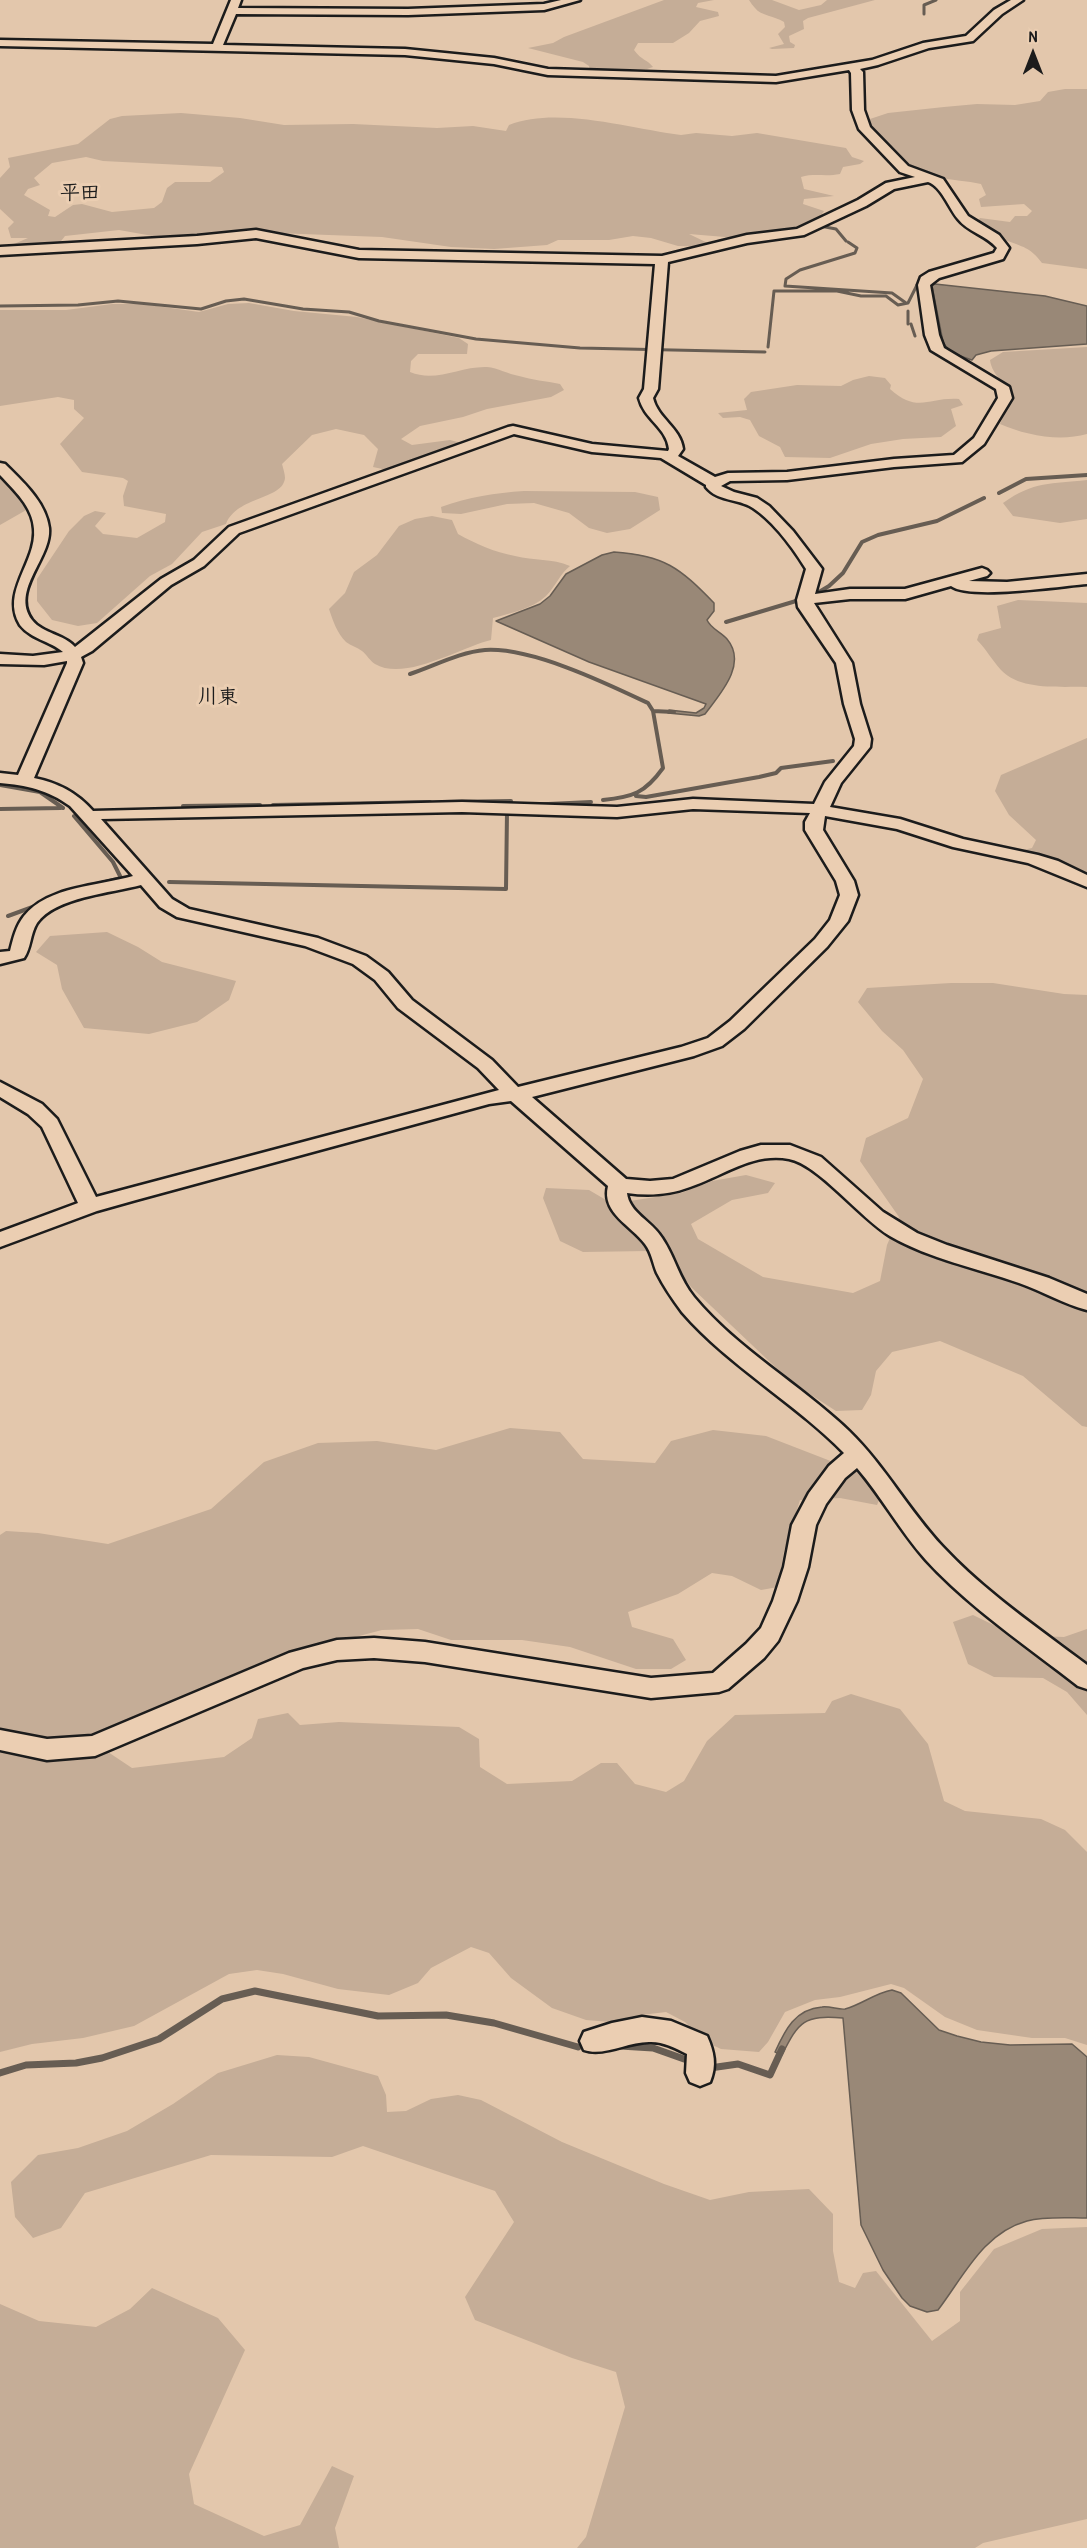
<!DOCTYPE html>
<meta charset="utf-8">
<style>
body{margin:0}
#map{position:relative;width:1087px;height:2548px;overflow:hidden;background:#e3c7ac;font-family:"Patrick Hand",sans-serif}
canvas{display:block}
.north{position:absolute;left:1003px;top:24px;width:60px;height:60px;-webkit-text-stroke:4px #ebceb2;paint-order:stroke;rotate:0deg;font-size:16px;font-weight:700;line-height:24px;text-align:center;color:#1c1c1c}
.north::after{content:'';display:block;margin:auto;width:21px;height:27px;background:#1c1c1c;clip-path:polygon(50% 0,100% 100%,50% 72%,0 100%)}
</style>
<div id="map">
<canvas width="1087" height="2548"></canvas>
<div class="north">N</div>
</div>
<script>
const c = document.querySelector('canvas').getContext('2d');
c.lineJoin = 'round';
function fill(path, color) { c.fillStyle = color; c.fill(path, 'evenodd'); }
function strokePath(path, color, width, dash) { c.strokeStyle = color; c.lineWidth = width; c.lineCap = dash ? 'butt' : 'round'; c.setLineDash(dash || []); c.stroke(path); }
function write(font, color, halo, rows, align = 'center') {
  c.font = font + ' "Patrick Hand","Klee One",sans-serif'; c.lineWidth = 6; c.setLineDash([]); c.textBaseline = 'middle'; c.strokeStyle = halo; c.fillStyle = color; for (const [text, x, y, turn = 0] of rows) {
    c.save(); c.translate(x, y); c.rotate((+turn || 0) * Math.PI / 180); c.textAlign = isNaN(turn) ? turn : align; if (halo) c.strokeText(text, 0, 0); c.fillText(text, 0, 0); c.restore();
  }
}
fill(new Path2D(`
 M664,0H714L698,3L696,7L718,12L719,16L700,21L689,33L673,43H638L634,50C642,61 647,59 653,67L647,69L590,70L589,66L583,62L528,48L553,43L564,37Z
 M749,0H772L799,10L821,5L827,0H875L808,18L803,21L804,29L789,36L790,42L795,45L794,48L772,49L769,48L784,44L778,34L785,27L784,22C775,16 761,16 755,8C753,6 751,3 749,0Z
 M1065,89H1087V269L1042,263C1030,247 1023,247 1005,240C995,236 985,228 975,223L980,218L1010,222L1015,216H1027L1032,211L1024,204L981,207L979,199L986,195L981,184C967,181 953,180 939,178C907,174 889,147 869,125L870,119L888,113L944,107L977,104L1015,105L1040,101L1048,92Z
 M181,113L240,118L284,125L353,124L437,128L473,126L506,131L509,125C558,106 630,129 681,135L696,133L732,136L757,133L846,148L852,157L864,161L860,164L843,167L840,174C826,177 814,173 801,177L804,189L834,196L804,199L803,204L824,211L819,219L795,229L737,238L689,234L716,247L678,246L651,238L633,236L609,240H558L547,245L494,249L451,247L382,237L249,232L208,237L153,236L119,230L65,236L58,245L23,247L14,244L28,238H11L8,228L14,222L0,209V178L10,167L8,158L78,144L110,119L122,116ZM86,157L103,161L222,167L224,172L210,182H175L167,188L162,202L154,208L112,212L82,204L73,205L55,217L48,216L50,210L24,195L28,189L40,185L34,178L52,163Z
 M249,303L294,311L357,317L459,338L468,344L467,354H418L411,361L410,372C436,383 460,366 487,367C498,368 508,374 519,376C532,380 546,381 560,384L564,390L551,397L487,409L463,417L420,426L401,439L412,445L450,440L465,444L387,470L373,467L378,449L364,435L336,429L312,435L282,464C283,468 285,474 285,478C283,500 237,496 226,524L202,532L172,564L150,576L97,623L78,626L52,620L37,601V579L69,531L84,516L95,511L106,513L95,526L103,534L137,538L165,522L166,514L124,506L123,496L128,481L123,478L82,472L60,444L84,418L74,409V400L58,397L0,406V310H66L112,304H142L199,312L228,304Z
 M1087,347V434C1059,442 1025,435 1000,424L1011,399C1007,383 992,376 990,360L1003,352Z
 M869,376L885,378L891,385L890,389C918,414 928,397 959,399L963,405L951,409L956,426L941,437L903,439L871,444L830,458L785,457L780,447L759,436L750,420L740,417L723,418L718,413L747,410L744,399L751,392L797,385L841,386L853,380Z
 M0,473L28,509L0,525Z
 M1087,480V519L1060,523L1013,516L1003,503C1034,481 1051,484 1087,480Z
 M524,491L635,492L658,497L660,510L630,529L607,533L589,528L569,513L534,503L507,504L461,514L442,513L441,507C469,497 495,493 524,491Z
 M432,516L452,520L458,534C476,544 494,552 515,556C534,561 552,558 570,566C559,575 556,586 546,596C532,609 511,613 493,618L491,640C461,647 405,682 375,664C370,661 367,655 362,651C357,647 351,646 346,642C337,633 333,621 329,609L345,593L354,572L377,555L399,526L415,519Z
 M1018,600L1087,603V687C1060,686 1021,691 1001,670C992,660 986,649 977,640L979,634L1001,628L997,606Z
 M1087,738V887L1025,861L1019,851L1032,848L1036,840L1009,815L995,791L1001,775Z
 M107,932L138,947L162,962L236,981L229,1000L197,1022L149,1034L84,1028L62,989L57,965L36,952L50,936Z
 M951,983H993L1064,994L1087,995V1427L1082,1426L1023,1376L940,1341L892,1352L876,1371L871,1395L862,1410L836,1411L791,1382L691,1287L671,1260L648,1251L583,1252L560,1241L543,1198L546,1188L589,1190L606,1200L630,1201L681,1193L712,1181L746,1175L775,1183L768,1193L732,1200L691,1224L698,1239L763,1277L853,1293L880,1281L887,1245L899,1217L860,1161L866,1138L908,1118L923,1079L903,1050L882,1031L858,1002L867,988Z
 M510,1428L560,1432L583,1459L655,1463L671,1441L713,1430L766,1436L859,1472L882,1493L877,1505L840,1498L800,1500L784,1551L778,1587L761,1590L732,1576L712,1573L678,1594L628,1612L632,1627L673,1639L686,1660L671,1669H636L570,1647L522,1640H451L418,1629L382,1630L275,1658L193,1696L115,1727L108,1752L132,1768L224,1757L252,1738L258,1719L288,1713L300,1725L339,1722L459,1727L479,1739L480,1767L507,1784L572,1781L601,1763H617L635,1784L666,1792L684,1781L707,1741L735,1715L825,1713L832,1701L851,1694L900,1709L928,1744L944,1801L965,1811L1041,1819L1065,1830L1087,1852V2045L1065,2038H1032L977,2030L945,2017L904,1988L891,1984L840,1997L815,2000L785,2012L768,2042L759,2052L721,2049L704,2041L685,2022L666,2012L633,2016L610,2022L586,2020L552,2008L511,1978L489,1953L471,1947L431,1968L418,1983L389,1995L338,1989L283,1974L257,1970L229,1974L134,2026L83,2038L32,2044L0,2052V1535L6,1531L38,1533L108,1544L211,1509L264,1462L318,1443L377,1441L436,1450Z
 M973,1615L1014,1635L1064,1637L1087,1629V1715L1067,1692L1043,1678L994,1677L968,1664L953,1622Z
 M277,2055L309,2057L378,2076L386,2095L387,2112L406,2111L431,2099L458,2095L481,2100L562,2142L664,2184L710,2200L749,2192L809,2189L833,2214V2251L839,2282L855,2288L863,2273L876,2271L932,2341L960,2321V2292L994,2249L1042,2229L1087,2227V2519L983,2543L975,2548H577L586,2537L625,2407L616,2372L572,2358L475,2320L465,2297L514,2222L495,2191L363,2146L332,2157L211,2155L85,2193L61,2228L33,2238L15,2217L11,2182L38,2155L78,2148L127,2131L173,2104L218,2073Z
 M152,2288L218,2318L245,2350L189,2474L194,2504L264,2536L300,2525L332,2466L354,2476L335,2528L339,2548H0V2304L39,2321L96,2327L130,2309Z`), '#c5ad97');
const water = new Path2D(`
 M935,284L1045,296L1087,306V344L991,351L976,355L972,360C960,356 949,353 943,342L932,286Z
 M614,552C664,555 680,568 714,603V611L707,620C711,629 721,632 727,639C748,664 720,694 705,714L699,716L668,713L669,710L696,713L704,708L706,704L589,662L496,621L540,604L550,596L566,574L602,555Z
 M892,1990L901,1993L939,2030L957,2036L981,2042L1010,2045L1072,2044L1087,2057V2218C1069,2218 1045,2216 1027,2221C983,2233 964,2276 938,2310L927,2312L910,2306L902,2298L883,2270L861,2225L843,2018C804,2015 799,2021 782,2055L775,2052C785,2030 795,2009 822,2007C830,2006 839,2010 845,2009C861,2005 875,1993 892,1990Z`);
fill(water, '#987');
strokePath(water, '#675d53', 1.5);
strokePath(new Path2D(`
 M924,14V5L936,0
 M820,226L836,229L846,241
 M848,242L857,248L855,253L800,270L786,279L785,286L892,293L906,303
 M0,306L78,305L118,301L201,309L226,301L244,299L303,309L349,312L379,321L476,339L580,348L765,352
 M908,311V324
 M911,324L915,336
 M768,347L774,291H837L861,296H886L898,305L908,303L917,285H921`), '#675d53', 3);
strokePath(new Path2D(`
 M999,493L1026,479L1087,475
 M814,595L829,586L843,573L862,542L878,535L937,521L984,498
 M726,622L796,601
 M410,674C434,666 460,652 485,650C531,647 606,683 648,703L653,711L663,768C645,793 633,797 603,800
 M653,711L674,712
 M0,785L40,792L63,808
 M636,796L646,797L759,777L776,773L781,768L833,761
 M444,802L511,801
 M273,805L430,802
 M527,805L591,802
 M183,806L260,805
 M0,809L61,808
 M74,816L113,862L121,878L86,887
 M169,882L506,889L507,812H503
 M8,916L38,905`), '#675d53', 4);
strokePath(new Path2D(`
 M620,2046L653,2048L684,2059
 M710,2068L738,2064L770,2075L782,2049
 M0,2073L26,2065L76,2063L102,2058L159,2039L222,1999L255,1991L378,2016L446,2015L494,2023L578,2047`), '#675d53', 7);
const street = new Path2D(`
 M231,0H241L238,8L408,9L544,4L561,0H580L544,10L408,15L236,14L223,45L405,49L494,58L548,69L776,76L872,60L923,43L966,36L994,10L1011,0H1023L1002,14L973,41L929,48L878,65L860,69L863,72L864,110L870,127L908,166L943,179L968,216L999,235L1009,248L1003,259L939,278L930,285L939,335L944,348L1009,387L1012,398L984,444L962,462L894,467L787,480L730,481L721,486L734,492L757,498L769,506L793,531L822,569L815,594L850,589H905L982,568L987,570L990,573L987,576L969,581L1007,582L1087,574V584C1061,586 970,600 951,586L905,599H850L814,603L852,663L860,704L871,739L870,747L841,783L830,807L900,819L963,839L1038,855L1058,861L1087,875V887L1028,863L953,847L897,829L825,816L823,830L854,881L858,895L848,921L827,947L744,1029L722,1046L694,1056L532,1097L626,1179L650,1181L673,1179L740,1151L761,1145H790L821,1157L883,1212L917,1233L947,1245L1049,1278L1087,1294V1310C1064,1304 1042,1291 1019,1283C976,1268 930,1259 890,1236C861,1219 818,1164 789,1159C753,1152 723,1176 690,1187C669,1195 648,1196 627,1193C629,1213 652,1221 662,1238C675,1257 679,1279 694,1297C738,1350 800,1384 849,1431C885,1466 909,1511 943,1547C985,1592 1038,1628 1087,1665V1689L1078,1686C1027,1646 970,1608 926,1560C900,1531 882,1497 857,1468L845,1478L826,1504L816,1525L808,1567L797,1601L778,1641L764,1658L728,1689L719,1692L651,1698L425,1662L374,1658L337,1660L303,1668L95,1756L47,1760L0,1750V1730L47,1739L92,1736L289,1653L337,1640L374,1638L425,1642L651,1678L713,1673L746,1644L761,1628L773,1601L784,1567L792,1525L809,1493L829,1466L844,1453C794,1402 729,1366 682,1312C673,1300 664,1287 657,1273C653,1264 652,1253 645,1244C632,1226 601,1213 608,1186L511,1101L489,1104L136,1200L97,1211L0,1247V1232L78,1203L42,1127L28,1114L0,1097V1082L42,1104L57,1119L96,1197L499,1090L478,1068L398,1008L375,980L353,964L305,946L177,917L160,907L141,885C112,893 55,897 37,923C30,934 31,948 24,958L0,964V952L10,951C13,939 16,926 24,916C48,886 99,886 133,876L70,806C48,790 26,785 0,783V773L18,775L67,663V661L44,665L0,664V654L33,656L63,652C50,641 31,639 20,625C0,592 37,562 34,529C33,507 14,490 0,475V463L5,464C22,481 46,502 49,528C52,558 10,590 32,620C43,634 64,634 75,647L161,579L194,560L229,527L508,427L513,426L592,444L668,451L669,449C667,428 644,419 639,398L644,389L655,264L359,258L256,238L197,244L0,255V247L197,236L256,230L359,250L662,256L747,235L797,229L858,200L886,183L915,177L900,172L859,129L852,110L851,73L849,70L776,82L548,75L494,64L405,55L0,46V40L213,44ZM928,182C942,187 948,207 958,219C968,232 986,235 997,248L994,253L929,272L921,277L918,285L925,335L931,350L996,389L998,398L974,438L954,455L894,459L787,472L728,473L715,477L678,456L683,449C680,427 658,419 653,398L658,389L668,262L747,243L804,235L866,206L894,189ZM514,434L592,452L661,458L706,485V487C718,502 738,498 753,508C774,522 793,548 806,569L797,600L798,607L836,663L844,704L855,739L854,746L825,782L814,804L693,799L617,807L462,802L93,811C76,792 58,783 34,778L83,663L81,657L92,651L171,585L204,566L239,533ZM693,809L810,813L805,822V830L836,881L840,895L830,920L815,939L730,1021L708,1038L681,1047L518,1087L492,1060L412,1000L388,972L366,956L318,938L189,909L172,899L101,819L462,812L617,817Z
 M642,2017L671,2021L707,2036C714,2052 717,2065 710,2082L700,2086L690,2082L686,2073L687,2054C675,2048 664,2042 651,2042C629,2041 604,2057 584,2050L580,2041L584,2032L612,2023Z`);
strokePath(street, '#1c1c1c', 5);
fill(street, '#ebceb2');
write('bold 20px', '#1c1c1c', '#ebceb2', [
 ["平田",80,194],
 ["川東",218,698]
]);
</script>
